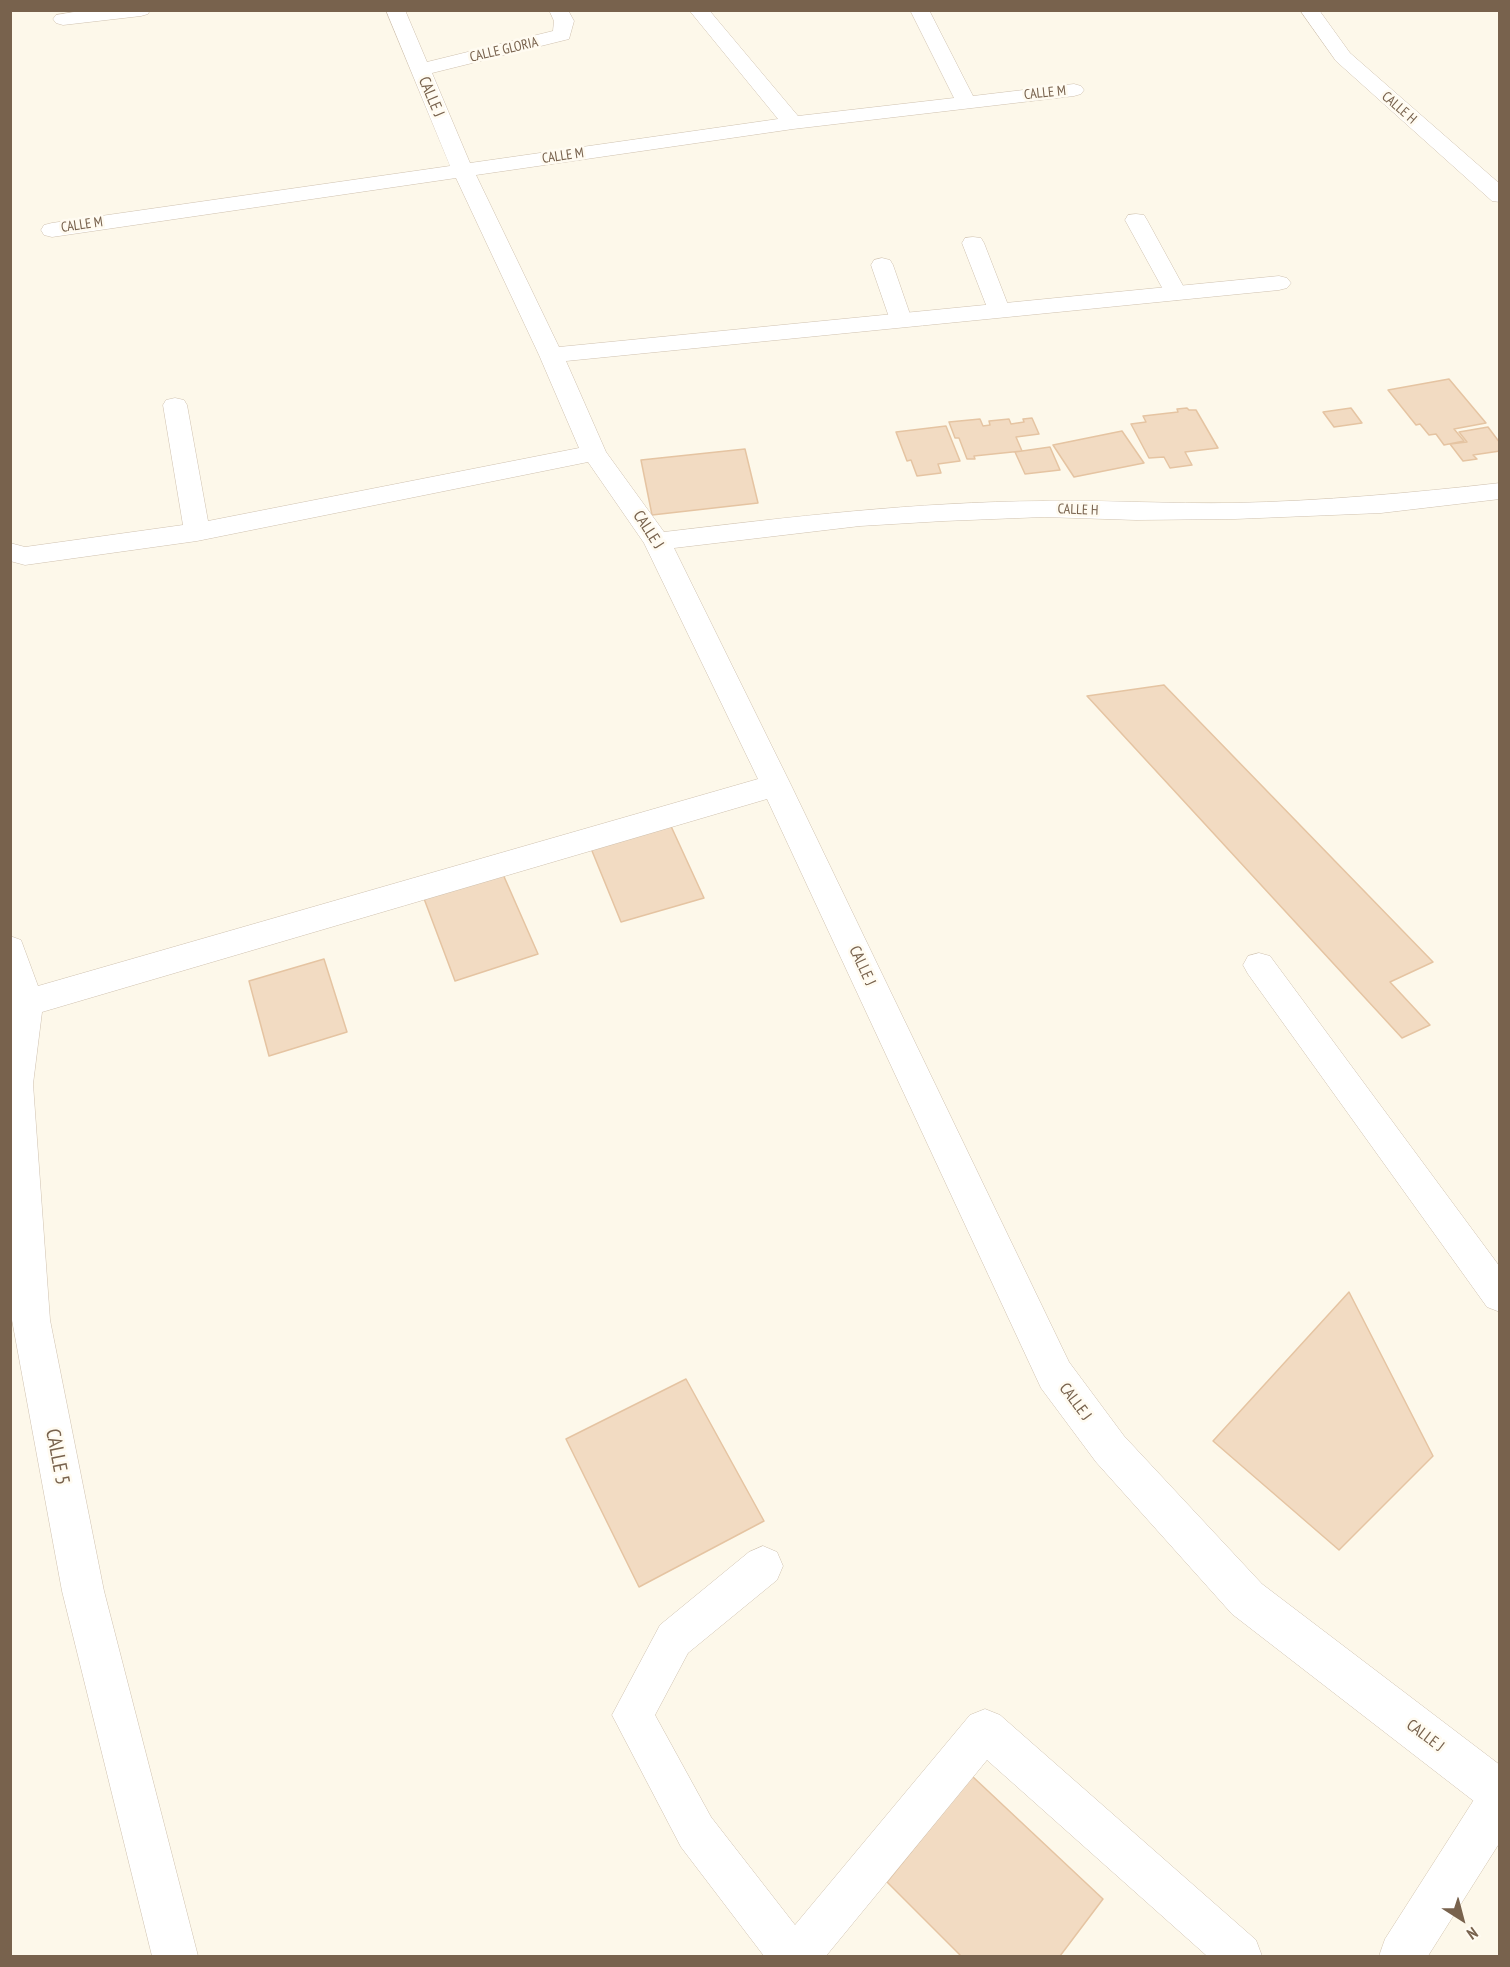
<!DOCTYPE html>
<style>
body{margin:0}
#map{position:relative;width:1510px;height:1967px;overflow:hidden;background:#fdf8ea;font-family:"PT Sans Narrow",sans-serif}
canvas{display:block}
.frame{position:absolute;inset:0;border:12px solid #78624d;pointer-events:none}
.north{position:absolute;left:1432px;top:1889px;width:60px;height:60px;-webkit-text-stroke:4px #fffbf1;paint-order:stroke;rotate:144deg;font-size:16px;font-weight:700;line-height:24px;text-align:center;color:#78624d}
.north::after{content:'';display:block;margin:auto;width:21px;height:27px;background:#78624d;clip-path:polygon(50% 0,100% 100%,50% 72%,0 100%)}
</style>
<div id="map">
<canvas width="1510" height="1967"></canvas>
<div class="frame"></div>
<div class="north">N</div>
</div>
<script>
const c = document.querySelector('canvas').getContext('2d');
c.lineJoin = 'round';
function fill(path, color) { c.fillStyle = color; c.fill(path, 'evenodd'); }
function strokePath(path, color, width, dash) { c.strokeStyle = color; c.lineWidth = width; c.lineCap = dash ? 'butt' : 'round'; c.setLineDash(dash || []); c.stroke(path); }
function write(font, color, halo, rows, align = 'center') {
  c.font = font + ' "PT Sans Narrow",sans-serif'; c.lineWidth = 5; c.setLineDash([]); c.textBaseline = 'middle'; c.strokeStyle = halo; c.fillStyle = color; for (const [text, x, y, turn = 0] of rows) {
    c.save(); c.translate(x, y); c.rotate((+turn || 0) * Math.PI / 180); c.textAlign = isNaN(turn) ? turn : align; if (halo) c.strokeText(text, 0, 0); c.fillText(text, 0, 0); c.restore();
  }
}
const building = new Path2D(`
 M1449,379L1486,423L1454,429L1464,441L1444,445L1436,434L1429,435L1420,424L1416,425L1388,390Z
 M1187,408L1189,410H1196L1218,448L1185,452L1192,465L1170,468L1164,457L1149,458L1131,424L1146,422L1143,416L1178,412L1177,409Z
 M1351,408L1362,423L1334,427L1323,412Z
 M1032,418L1039,434L1016,437L1022,451L974,456L975,459H967L959,438H955L949,422L980,419L983,426L990,425L989,421L1009,419L1011,424L1024,422L1023,419Z
 M946,426L960,461L938,464L941,473L917,476L911,460L907,461L896,432Z
 M1488,427L1500,443V451L1473,455L1477,459L1463,461L1450,444L1467,442L1459,432Z
 M1122,431L1144,463L1074,477L1053,445Z
 M1050,447L1060,470L1025,474L1015,452Z
 M745,449L758,503L652,515L641,460Z
 M1164,685L1433,962L1390,982L1430,1025L1402,1038L1087,696Z
 M670,824L704,898L621,922L590,846Z
 M502,872L538,954L455,981L423,896Z
 M324,959L347,1032L269,1056L249,981Z
 M1349,1292L1433,1456L1339,1550L1213,1441Z
 M686,1379L764,1521L639,1587L566,1439Z
 M972,1776L1103,1899L1060,1956H961L887,1882Z`);
fill(building, '#f2dbc2');
strokePath(building, '#e5c4a2', 1.5);
const service = new Path2D(`
 M1136,214L1144,215L1147,220L1187,293L1184,298L1176,300L1168,298L1165,293L1125,220L1128,215Z
 M973,237L981,238L984,243L1010,310L1007,315L999,317L991,315L988,310L962,243L965,238Z
 M882,258L890,260L893,265L912,320L909,325L901,327L893,325L890,320L871,265L874,260Z
 M1259,953L1270,956L1500,1267V1312L1487,1307L1248,974L1243,965L1248,956Z
 M763,1546L777,1552L783,1566L777,1580L688,1653L655,1715L711,1817L795,1925L970,1715L985,1709L1000,1715L1256,1940L1262,1956H1207L987,1760L826,1956H764L681,1847L612,1715L660,1625L749,1552Z`);
const minor = new Path2D(`
 M86,10H150L148,14L141,16L63,25L56,23L53,19L56,15Z
 M386,10H405L427,62L553,31L554,21L549,10H568L574,21L569,39L432,73L470,163L778,119L689,10H709L798,116L954,98L910,10H929L973,96L1074,84L1081,86L1084,90L1081,94L1074,96L793,129L476,175L559,347L1279,276L1287,278L1291,283L1287,288L1279,290L566,361L606,452L664,532C790,517 916,502 1043,501C1106,500 1170,504 1233,503C1323,501 1411,493 1500,483V499L1381,513L1235,519L1136,520L1044,517L944,521L860,526L674,548L791,785L1069,1362L1124,1436L1262,1584L1500,1765V1815L1484,1809L1232,1614L1096,1462L1041,1388L767,799L42,1012L33,1084L50,1320L104,1591L198,1956H152L62,1591L12,1320L10,936L21,940L38,986L758,779L644,543L588,462L197,541L25,565L10,561V543L25,547L183,525L163,405L166,400L175,398L184,400L187,405L208,521L579,448L539,355L456,178L52,237L44,235L41,230L44,225L52,223L450,166Z
 M1300,10H1319L1350,53L1500,184V202L1492,201L1336,61Z`);
const secondary = new Path2D(`
 M1500,1778V1842L1428,1956H1379L1385,1939L1484,1784Z`);
strokePath(service, '#cfc1af', 1);
strokePath(minor, '#cfc1af', 1);
strokePath(secondary, '#d2c3ad', 1);
fill(service, '#fff');
fill(minor, '#fff');
fill(secondary, '#fff');
write('14px', '#78624d', '#fffbf1', [
 ["CALLE GLORIA",504,50,-13],
 ["CALLE M",1045,93,-6],
 ["CALLE H",1399,108,41],
 ["CALLE M",563,156,-8],
 ["CALLE M",82,225,-8],
 ["CALLE H",1078,510,2]
]);
write('16px', '#78624d', '#fffbf1', [
 ["CALLE J",431,97,67],
 ["CALLE J",648,530,57],
 ["CALLE J",862,966,65],
 ["CALLE J",1075,1402,53],
 ["CALLE J",1425,1736,37]
]);
write('20px', '#78624d', '#fffbf1', [
 ["CALLE 5",57,1457,79]
]);
</script>
